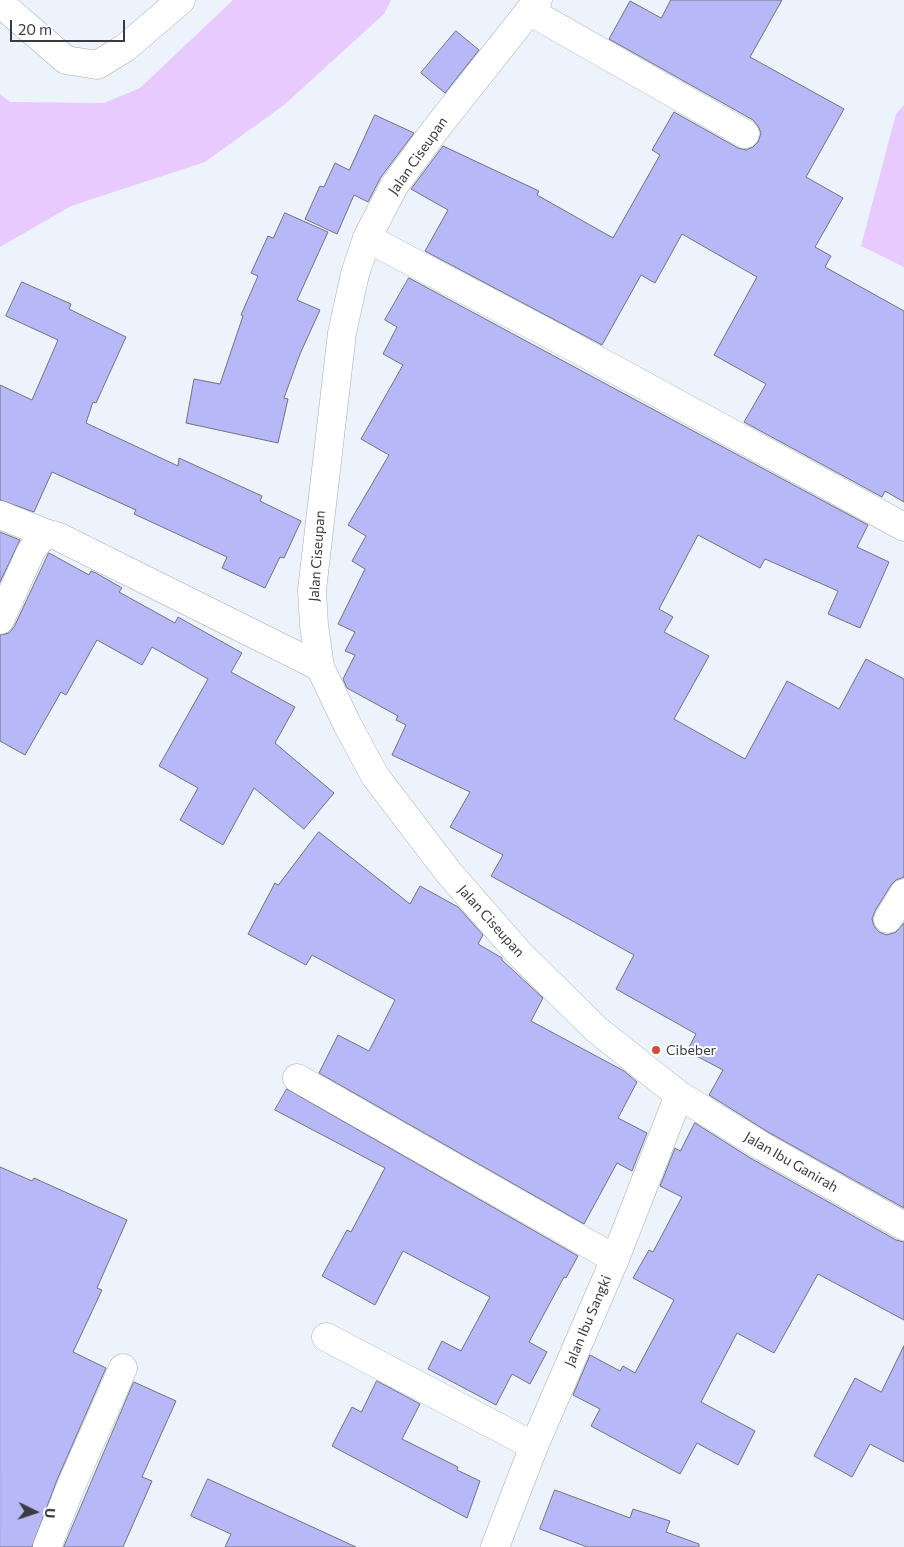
<!DOCTYPE html>
<style>
body{margin:0}
#map{position:relative;width:904px;height:1547px;overflow:hidden;background:#ecf3fc;font-family:Commissioner,sans-serif}
canvas{display:block}
.north{position:absolute;left:10px;top:1487px;width:50px;height:50px;-webkit-text-stroke:4px #fff;paint-order:stroke;rotate:94deg;font-size:14px;font-weight:700;line-height:20px;text-align:center;color:#393b3f}
.north::after{content:'';display:block;margin:auto;width:18px;height:22px;background:#393b3f;clip-path:polygon(50% 0,100% 100%,50% 72%,0 100%)}
.scale{position:absolute;left:10px;top:20px;width:115px;height:22px;box-sizing:border-box;border:2px solid #393b3f;border-top:0;padding-left:6px;font-size:15px;line-height:18px;white-space:nowrap;color:#393b3f;-webkit-text-stroke:4px #fff;paint-order:stroke}
</style>
<div id="map">
<canvas width="904" height="1547"></canvas>
<div class="north">U</div>
<div class="scale">20 m</div>
</div>
<script>
const c = document.querySelector('canvas').getContext('2d');
c.lineJoin = 'round';
function fill(path, color) { c.fillStyle = color; c.fill(path, 'evenodd'); }
function strokePath(path, color, width, dash) { c.strokeStyle = color; c.lineWidth = width; c.lineCap = dash ? 'butt' : 'round'; c.setLineDash(dash || []); c.stroke(path); }
function write(font, color, halo, rows, align = 'center') {
  c.font = font + ' Commissioner,sans-serif'; c.lineWidth = 4; c.setLineDash([]); c.textBaseline = 'middle'; c.strokeStyle = halo; c.fillStyle = color; for (const [text, x, y, turn = 0] of rows) {
    c.save(); c.translate(x, y); c.rotate((+turn || 0) * Math.PI / 180); c.textAlign = isNaN(turn) ? turn : align; if (halo) c.strokeText(text, 0, 0); c.fillText(text, 0, 0); c.restore();
  }
}
fill(new Path2D(`
 M233,0H391L384,14L284,105L205,162L71,206L0,247V94L10,102L104,103L140,88Z
 M904,105V267L861,246L896,114Z`), '#e8caff');
const building = new Path2D(`
 M671,0H782L750,57L844,109L806,177L843,198L815,247L831,256L825,267L904,311V502L885,491L882,497L744,422L766,384L714,355L757,277L682,234L655,283L641,275L602,345L425,251L448,210L411,189L443,146L539,191L537,195L613,238L660,155L652,150L674,112L738,148L746,150L753,147L758,142L761,133L758,126L753,120L609,39L630,1L661,18Z
 M456,31L479,50L445,93L421,73Z
 M375,115L414,133L381,177L368,202L354,195L337,234L305,219L320,186L324,187L335,163L349,170Z
 M285,213L328,232L297,300L320,310L300,354L284,398L288,399L278,443L186,423L194,379L220,384L243,316L241,315L258,276L251,273L268,236L273,238Z
 M409,278L868,525L857,547L889,562L860,628L828,614L838,591L765,559L760,568L698,535L659,609L673,617L664,632L709,656L674,719L745,759L787,681L839,709L866,659L904,679V877L896,880L891,885L875,911L872,919L874,926L879,932L887,935L896,932L904,923V1208L768,1132L709,1095L723,1070L687,1051L696,1034L616,989L634,955L491,876L503,855L450,827L470,792L392,755L406,725L396,720L398,716L347,688L343,679L355,655L345,651L355,632L338,624L365,569L352,561L366,536L348,525L389,455L361,439L403,365L383,354L397,327L385,320Z
 M22,282L71,304L69,309L126,337L96,403L93,402L86,423L178,466L179,458L262,496L260,501L301,521L284,558L280,557L265,588L222,568L227,557L134,514L136,510L52,472L34,512L0,500V385L32,400L58,340L6,316Z
 M0,532L20,540L0,582Z
 M49,553L89,575L91,571L96,573L122,588L119,592L175,623L178,617L242,653L231,672L295,707L275,743L334,793L304,829L254,788L223,845L180,820L198,788L159,766L208,679L152,647L142,665L97,640L66,695L61,692L25,755L0,741V635L9,633L14,627Z
 M319,832L410,904L420,886L458,907L483,935L478,944L502,958V960L543,998L531,1021L624,1071L637,1082L618,1118L647,1133L632,1171L617,1163L584,1224L319,1073L338,1035L369,1051L395,1000L312,955L306,965L248,934L275,883L278,885Z
 M287,1089L578,1256L566,1278L564,1277L529,1342L547,1352L530,1384L512,1374L496,1405L428,1369L442,1341L461,1351L490,1297L403,1251L375,1305L322,1276L347,1230L351,1232L385,1168L275,1110Z
 M695,1123L752,1159L896,1240L904,1242V1320L818,1274L774,1353L737,1333L701,1402L755,1431L738,1465L697,1443L680,1474L591,1426L600,1409L573,1395L590,1355L620,1371L623,1366L635,1373L674,1300L633,1278L649,1250L653,1252L682,1197L660,1186L675,1148L680,1151Z
 M0,1167L32,1181L34,1178L127,1220L97,1288L102,1290L73,1352L106,1368L57,1480L32,1547H0Z
 M904,1346V1462L870,1444L852,1477L814,1456L855,1378L881,1392Z
 M377,1381L420,1404L402,1439L458,1467L457,1470L480,1481L467,1518L332,1446L352,1407L361,1412Z
 M134,1382L176,1401L142,1477L152,1481L123,1547H64Z
 M208,1479L356,1547H225L231,1534L191,1516Z
 M555,1490L630,1518L633,1509L670,1521L666,1532L699,1544V1547H587L540,1529Z`);
fill(building, '#b7b8f7');
strokePath(building, '#72727c', 1);
const minor = new Path2D(`
 M0,3L66,60L97,65L125,48L181,0
 M529,11L745,134
 M367,238L553,336L904,527
 M0,515L45,533
 M0,620L31,551L45,533L57,536L320,667
 M888,919L904,893
 M297,1078L615,1259
 M326,1337L534,1446
 M47,1547L71,1486L123,1368`);
const secondary = new Path2D(`
 M538,0L435,130L394,186L367,238L355,274L342,333L312,590L314,625L320,667L347,724L375,776L449,873L519,953L596,1029L679,1095L760,1145L904,1226
 M495,1547L534,1446L615,1259L679,1095`);
strokePath(minor, '#a5abb4', 29);
strokePath(secondary, '#a5abb4', 29);
strokePath(minor, '#fff', 28);
strokePath(secondary, '#fff', 28);
for (const [x, y, r, color] of [
 [656,1050,5,"#d54935"]
]) { const dot = new Path2D(); dot.arc(x, y, r, 0, 2 * Math.PI); c.fillStyle = color; c.fill(dot); strokePath(dot, '#fff', 2); }
write('14px', '#393b3f', '#fff', [
 ["Jalan Ciseupan",418,156,-55],
 ["Jalan Ciseupan",317,556,-86],
 ["Jalan Ciseupan",491,921,48],
 ["Jalan Ibu Ganirah",791,1162,30],
 ["Jalan Ibu Sangki",588,1321,-67]
]);
write('14px', '#393b3f', '#fff', [
 ["Cibeber",666,1050]
], 'left');
</script>
